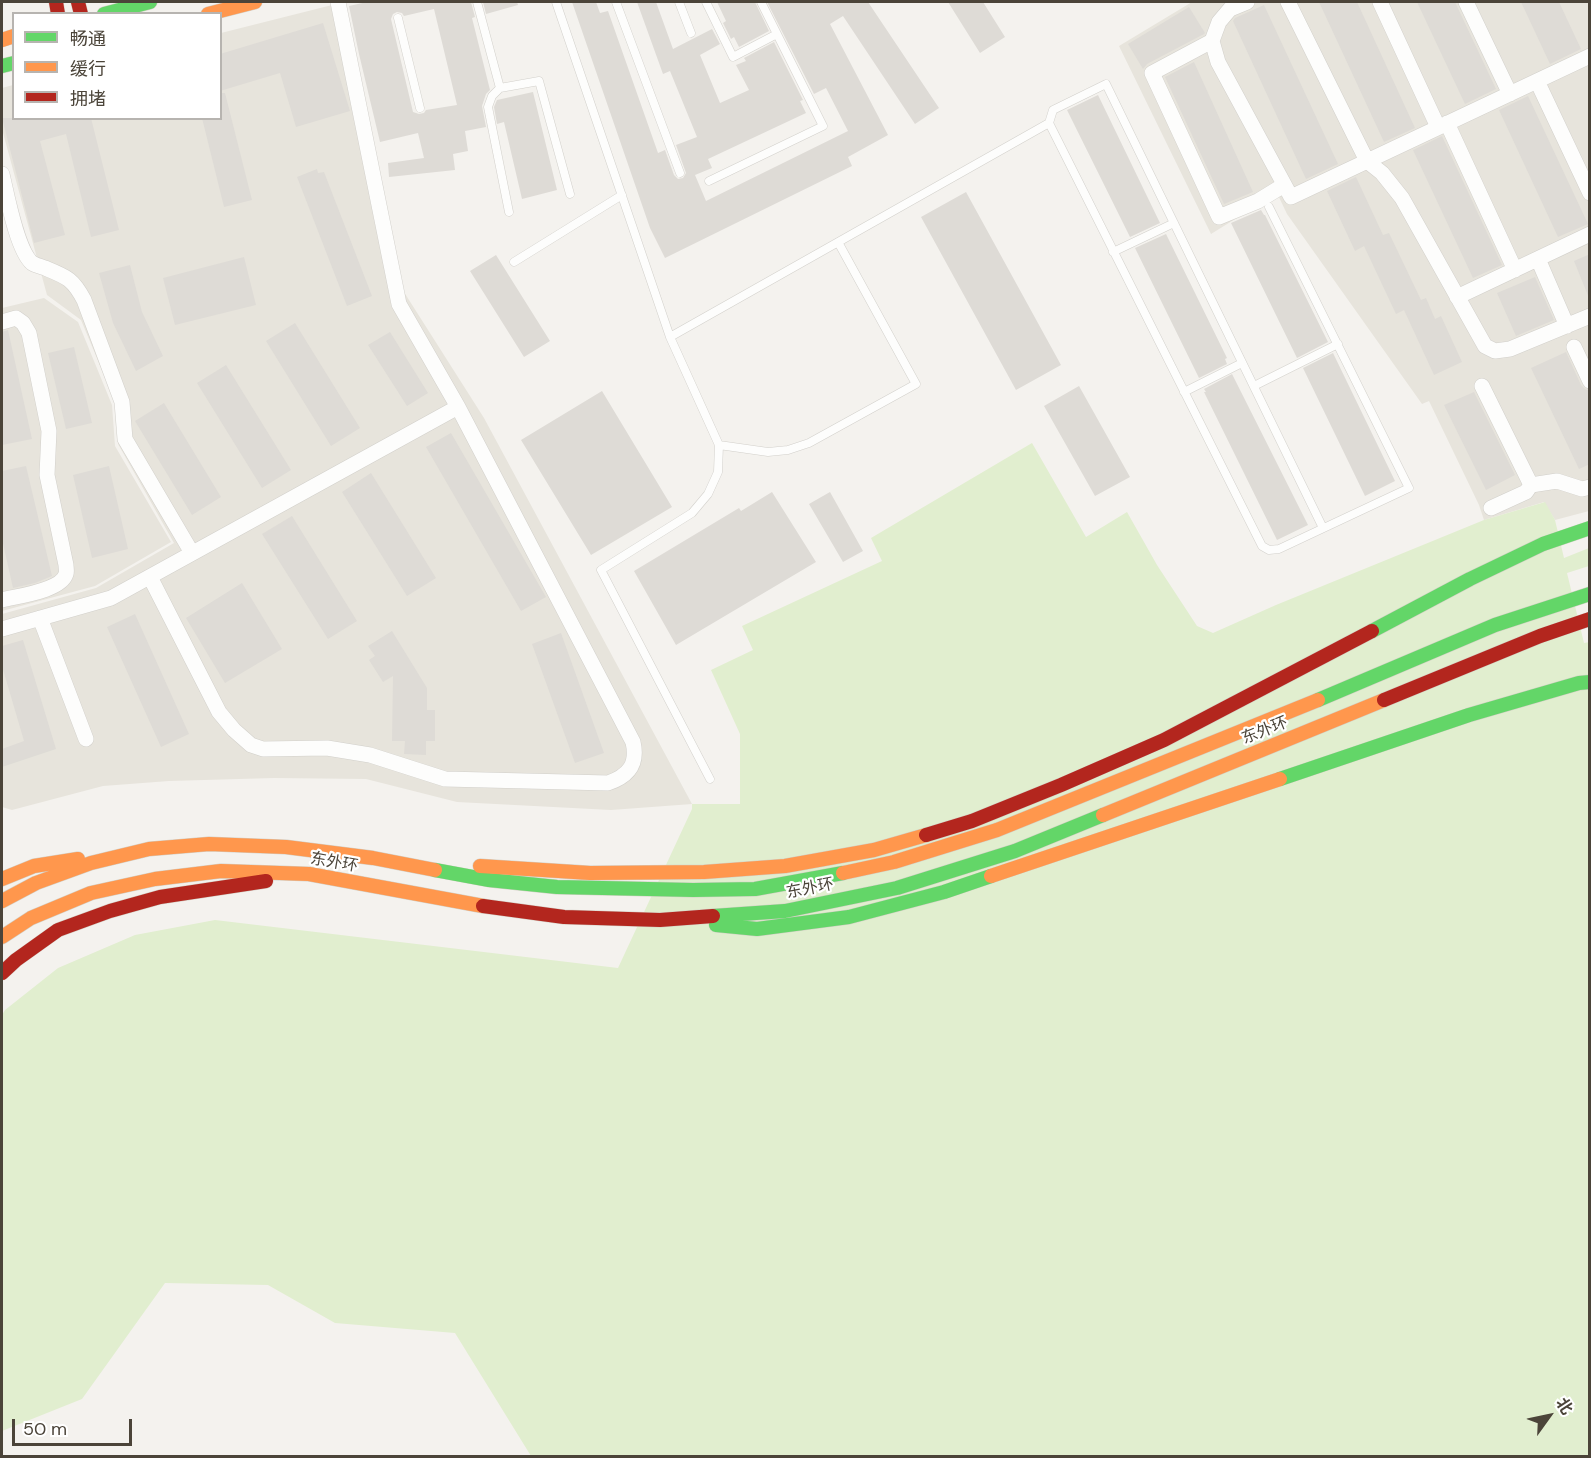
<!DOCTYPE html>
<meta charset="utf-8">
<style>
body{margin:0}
#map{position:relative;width:1591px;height:1458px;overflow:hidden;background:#f4f2ee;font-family:"DM Sans","Noto Sans SC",sans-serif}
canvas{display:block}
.frame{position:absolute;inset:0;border:3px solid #4b4439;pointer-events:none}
.legend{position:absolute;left:12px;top:12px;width:210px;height:108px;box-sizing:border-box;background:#fff;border:2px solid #b7b4b0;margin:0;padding:8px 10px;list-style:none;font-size:18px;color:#4b4439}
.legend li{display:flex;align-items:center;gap:12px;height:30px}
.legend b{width:30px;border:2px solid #b7b4b0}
.north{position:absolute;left:1519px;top:1386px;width:60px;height:60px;-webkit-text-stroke:4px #fff;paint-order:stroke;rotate:57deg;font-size:16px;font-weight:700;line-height:24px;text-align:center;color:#4b4439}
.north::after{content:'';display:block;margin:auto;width:21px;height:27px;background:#4b4439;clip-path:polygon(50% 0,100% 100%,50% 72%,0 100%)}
.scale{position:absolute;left:12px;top:1419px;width:120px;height:27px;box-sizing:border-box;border:3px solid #4b4439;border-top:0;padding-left:8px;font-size:18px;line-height:21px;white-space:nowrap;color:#4b4439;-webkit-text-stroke:4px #fff;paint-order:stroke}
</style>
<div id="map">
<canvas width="1591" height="1458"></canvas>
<div class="frame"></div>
<ul class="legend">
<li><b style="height:8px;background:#63d668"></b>畅通</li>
<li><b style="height:8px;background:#ff974d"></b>缓行</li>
<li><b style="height:8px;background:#b3261e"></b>拥堵</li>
</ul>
<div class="north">北</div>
<div class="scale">50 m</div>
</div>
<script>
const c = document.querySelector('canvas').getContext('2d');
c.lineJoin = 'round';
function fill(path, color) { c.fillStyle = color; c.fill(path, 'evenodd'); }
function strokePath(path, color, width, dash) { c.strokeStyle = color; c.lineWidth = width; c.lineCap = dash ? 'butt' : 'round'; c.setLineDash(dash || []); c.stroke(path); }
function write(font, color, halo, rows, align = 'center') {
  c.font = font + ' "DM Sans","Noto Sans SC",sans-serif'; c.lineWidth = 4.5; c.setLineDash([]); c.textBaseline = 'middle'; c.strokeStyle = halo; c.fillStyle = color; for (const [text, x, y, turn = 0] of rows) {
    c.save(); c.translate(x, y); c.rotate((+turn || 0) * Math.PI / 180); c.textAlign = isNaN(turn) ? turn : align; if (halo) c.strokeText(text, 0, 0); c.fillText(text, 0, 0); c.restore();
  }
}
fill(new Path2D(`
 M344,2L402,289L484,418L692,804L611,810L457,802L366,779L274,778L169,781L103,786L12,810L2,807V614L96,588L174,543L118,444L116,404L81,320L47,295L2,129V88L13,85L14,118H220L221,33Z
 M1192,2H1589V511L1555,520L1544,502L1484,520L1479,505L1429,401L1422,404L1287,214L1277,193L1211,234L1119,46Z
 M44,298L78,322L112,405L115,446L171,542L95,586L2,611V308Z`), '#e7e4dc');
fill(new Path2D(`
 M1032,443L1086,537L1127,512L1157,565L1197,626L1213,633L1276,605L1484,520L1545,502L1555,520L1564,558L1589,548V566L1567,573L1584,643L1590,642L1589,1456H531L455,1333L335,1323L268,1285L165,1283L82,1399L2,1431V1015L5,1010L58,968L135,935L215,920L618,968L692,809V804H740V734L711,670L753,650L742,626L882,561L871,538Z`), '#e1eecf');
fill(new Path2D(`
 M367,2H471L475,17L472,18L490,90L486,94L482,106L486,127L465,131L468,151L453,154L455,170L389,177L388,163L424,158L418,133L380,142L359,54L349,6ZM434,9L457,105L426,110L424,113L419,114L413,112L391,19L393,14L397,12L402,13L404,16Z
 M483,2H517L518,5L486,14Z
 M572,2H596L600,13L608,11L658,153L665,150L674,175L678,179L683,178L686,173L676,145L697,137L670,71L663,74L637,2H656L673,49L712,29L720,44L700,55L720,103L749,90L736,65L746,61L744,58L774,42L803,100L800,101L806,113L708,159L712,168L695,175L706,201L848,131L826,88L814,94L767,2H868L939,108L915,124L843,16L830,24L888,135L848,157L852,166L665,258L650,228Z
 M717,2H755L769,31L739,47L734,37L731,39L723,23L726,21Z
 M948,2H983L1005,37L980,53Z
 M1319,2H1357L1415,128L1384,142Z
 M1417,2H1455L1496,89L1465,104Z
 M1521,2H1559L1581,49L1550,64Z
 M1264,5L1338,164L1306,179L1233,21L1235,18Z
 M1189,7L1205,33L1204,34L1147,64L1143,69L1128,44Z
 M323,23L350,111L296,127L280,73L220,91V54Z
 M1194,62L1253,192L1224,204L1165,77Z
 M533,92L557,190L522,199L504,122L497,124L494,107L497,100Z
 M220,93H225L252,200L224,207L202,118H220Z
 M1098,95L1160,223L1130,237L1067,110Z
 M1528,96L1588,224L1558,237L1499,110Z
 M2,118H91L119,230L91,237L66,134L40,141L65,235L34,243Z
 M1442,136L1502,265L1473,278L1413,150Z
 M317,169L318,173L324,172L372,296L347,306L297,177Z
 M1356,177L1383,235L1389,233L1421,300L1426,298L1435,319L1441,316L1462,362L1434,375L1404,310L1396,314L1364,246L1355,251L1327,191Z
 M966,192L1061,365L1016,390L921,217Z
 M1261,210L1264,215H1265L1328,342L1297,358L1231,223Z
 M1166,234L1227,358L1225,359L1227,364L1199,378L1135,248Z
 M1590,254V298H1589L1574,261Z
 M496,255L550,341L524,357L470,271Z
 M244,257L256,305L175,325L163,278Z
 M130,265L142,312L163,356L136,371L113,323L99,273Z
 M1535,277L1554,320L1516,336L1497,293Z
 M295,323L360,428L331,446L266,341Z
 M8,330L32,439L2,445V332Z
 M390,332L428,393L407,406L368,345Z
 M74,347L92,423L66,429L48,353Z
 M1566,352L1581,385L1585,389L1590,391V464L1579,469L1531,368Z
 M1333,353L1395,481L1365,496L1303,368Z
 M226,365L291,470L262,488L197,383Z
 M1232,374L1308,525L1277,540L1204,392H1206L1204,389Z
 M1079,386L1130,477L1095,496L1044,406Z
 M602,391L672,507L591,555L521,440Z
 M1474,392L1515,475L1486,490L1444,405Z
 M164,403L221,497L192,515L135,421Z
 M451,433L546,597L521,611L426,447Z
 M26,466L52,576L35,583L13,588L2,539V471Z
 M109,466L128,549L92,558L73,475Z
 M371,473L436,578L407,596L342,492Z
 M772,492L816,562L676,645L634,571L739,508L741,511Z
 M830,492L863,551L843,562L809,504Z
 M292,516L357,621L328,639L262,534Z
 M242,583L282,649L225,683L186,618Z
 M135,614L189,734L161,747L107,627Z
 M392,631L427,688V710H435V741H426V755L404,754L405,741H392L393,676L383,682L369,660L375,656L368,646Z
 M561,633L604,753L575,763L532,644Z
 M23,640L56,749L2,767V749L24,741L2,666V646Z`), '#dedbd6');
const lane = new Path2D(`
 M477,2L500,88L492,96L488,107L509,212
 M556,2L670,337L719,445L768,452L788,450L809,443L916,384L838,242
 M616,2L680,173
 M679,2L691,33
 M706,2L733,57L777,34
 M398,18L420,108
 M500,88L539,81L570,194
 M1049,123L1053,110L1106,84L1323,528
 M709,181L823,126L761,2
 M1113,252L1174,223
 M514,262L622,195
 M670,337L1049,123L1262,546L1269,550L1279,549L1409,488L1269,207
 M1254,386L1338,344
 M1184,392L1242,363
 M710,779L601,570L692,513L708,494L718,472L719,445`);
const street = new Path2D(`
 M1247,2L1230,9L1219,22L1212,41L1218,62L1291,197L1590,56
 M1288,2L1367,161L1382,173L1402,198L1485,346L1495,351L1510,349L1590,316
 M1380,2L1438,127
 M1466,2L1510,94
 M1212,41L1152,73L1219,217L1258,201L1284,185
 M1537,81L1590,193
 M1447,123L1515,270
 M2,174C7,195 17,250 32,263C35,265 42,267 45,268C67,277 73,279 84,300L122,402L125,439L192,553
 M1538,259L1567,326
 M1457,297L1590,234
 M2,322L16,318L23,323L29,333L49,431L47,475L66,565C66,568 67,571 66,574C61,591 17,596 2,600
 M1574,347L1590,381
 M1482,386L1531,485L1557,481L1582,489L1590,487
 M1491,508L1526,492L1531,485
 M150,577L219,712L234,730L251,745L263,749L327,748L370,755L445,779L608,783C629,776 638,764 633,742L458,407
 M40,618L86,739
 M2,629L111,598L458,407L399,304L338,2`);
const fast = new Path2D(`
 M104,14L150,2
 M2,66L14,63
 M1372,631L1470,579L1543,544L1590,528
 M1318,700L1495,625L1590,594
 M1280,779L1469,715L1579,683L1590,682
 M435,870L489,880L557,887L693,890L755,889L843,873
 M713,916L785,911L897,888L1015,851L1103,815
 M716,925L757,929L849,917L944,892L991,876`);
const slow = new Path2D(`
 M208,14L255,2
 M2,40L14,36
 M1103,815L1384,700
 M480,866L590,873L704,872L785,866L874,850L926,835
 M843,873L894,862L997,830L1318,700
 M991,876L1280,779
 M2,879L34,866L78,859
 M2,901L36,883L91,863L149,849L209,844L286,847L373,858L435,870
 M2,937L31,918L91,893L155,879L221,871L309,874L483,906`);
const jam = new Path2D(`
 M56,2L58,14
 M78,2L81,14
 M1384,700L1540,636L1590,619
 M926,835L972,821L1061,785L1164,740L1372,631
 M483,906L564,917L660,920L713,916
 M2,973L16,960L58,930L110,911L160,897L266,881`);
strokePath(lane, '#d2d0cb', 9);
strokePath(street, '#d2d0cb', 16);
strokePath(fast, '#d3cfc5', 15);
strokePath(slow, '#d3cfc5', 15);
strokePath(jam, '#d3cfc5', 15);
strokePath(lane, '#fdfdfc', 8);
strokePath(street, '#fdfdfc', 15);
strokePath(fast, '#63d668', 14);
strokePath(slow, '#ff974d', 14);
strokePath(jam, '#b3261e', 14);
write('16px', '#4b4439', '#fff', [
 ["东外环",1265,731,-22],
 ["东外环",334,863,10],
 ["东外环",810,889,-11]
]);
</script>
